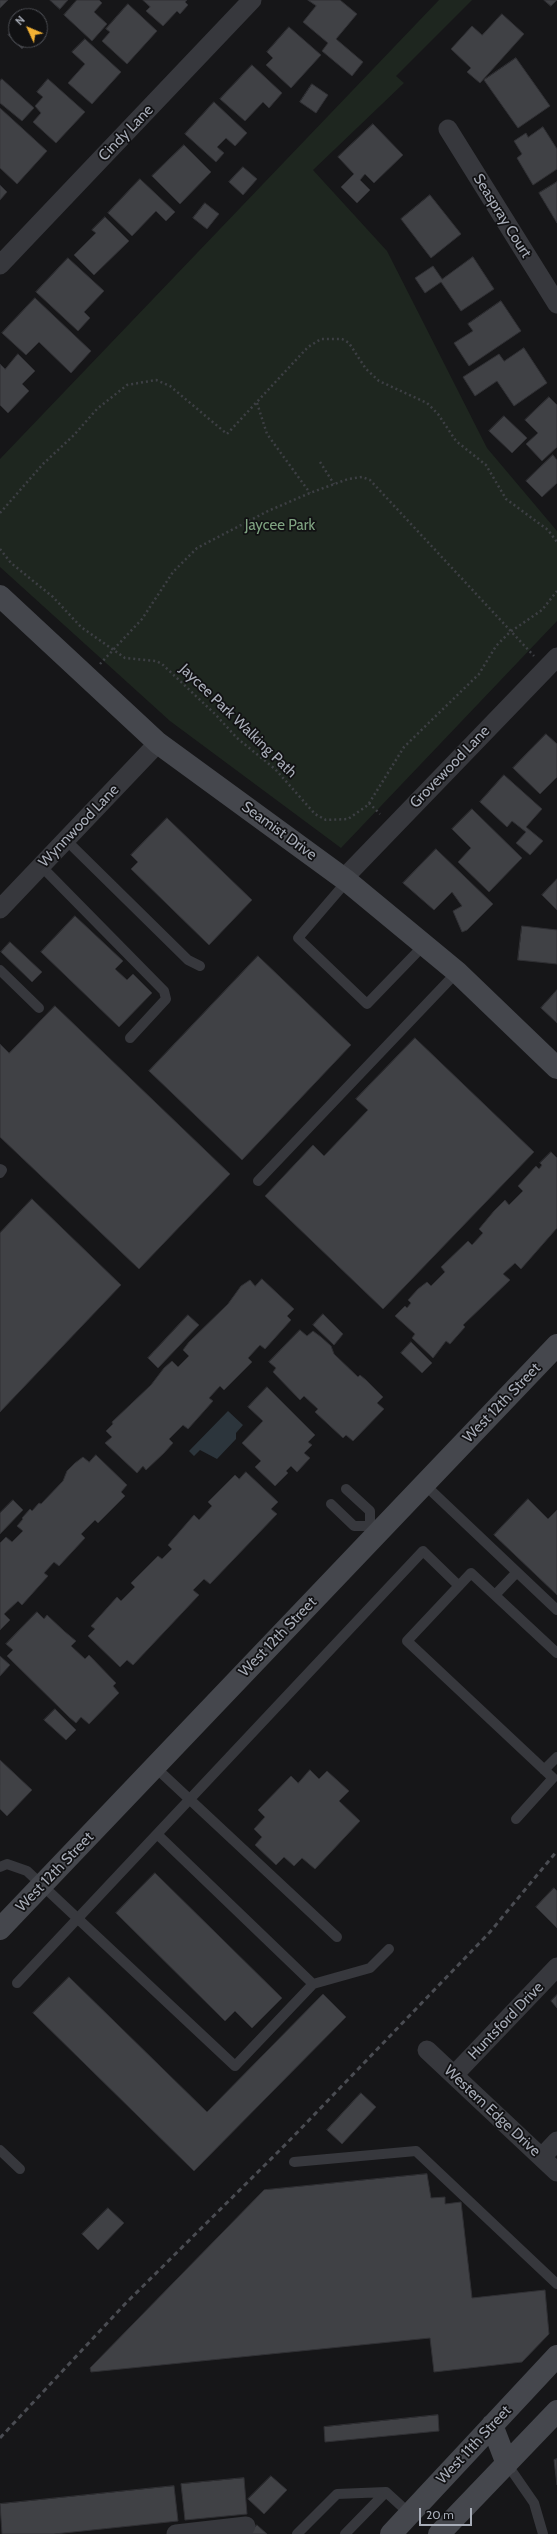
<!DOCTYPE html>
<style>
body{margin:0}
#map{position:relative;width:557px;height:2534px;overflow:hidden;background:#161618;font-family:Cabin,sans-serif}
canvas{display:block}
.north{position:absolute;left:8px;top:8px;width:40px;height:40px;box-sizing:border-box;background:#111113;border:1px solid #4d4f55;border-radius:50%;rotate:314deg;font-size:11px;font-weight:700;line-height:16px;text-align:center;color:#a8adb8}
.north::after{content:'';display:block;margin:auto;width:14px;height:18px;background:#f2b134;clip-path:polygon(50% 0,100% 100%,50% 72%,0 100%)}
.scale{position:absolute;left:419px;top:2508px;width:53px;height:18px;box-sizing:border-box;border:2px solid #a8adb8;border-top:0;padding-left:5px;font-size:12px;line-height:14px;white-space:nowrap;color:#a8adb8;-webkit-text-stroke:3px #111113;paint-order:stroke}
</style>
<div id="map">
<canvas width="557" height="2534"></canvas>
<div class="north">N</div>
<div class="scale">20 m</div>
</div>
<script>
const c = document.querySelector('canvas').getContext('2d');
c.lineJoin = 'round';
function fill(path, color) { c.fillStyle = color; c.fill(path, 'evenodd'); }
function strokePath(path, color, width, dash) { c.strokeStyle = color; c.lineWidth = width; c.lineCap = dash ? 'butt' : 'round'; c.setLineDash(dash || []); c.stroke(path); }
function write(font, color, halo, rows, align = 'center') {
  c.font = font + ' Cabin,sans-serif'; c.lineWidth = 3.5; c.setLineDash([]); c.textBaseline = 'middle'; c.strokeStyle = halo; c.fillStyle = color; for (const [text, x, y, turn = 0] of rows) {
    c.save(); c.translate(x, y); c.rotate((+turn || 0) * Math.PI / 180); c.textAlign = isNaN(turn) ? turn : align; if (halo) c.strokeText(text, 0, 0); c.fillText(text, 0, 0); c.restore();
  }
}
fill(new Path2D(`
 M439,0H472L396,76L404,83L313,170L387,251L487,448L557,531V621L341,848L170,721L0,567V459Z`), '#1e261f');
fill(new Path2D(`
 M228,1411L243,1425L236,1433V1439L217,1459L200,1450L194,1456L189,1451Z`), '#2c353c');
const building = new Path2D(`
 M0,0H8L0,8Z
 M50,0H68L60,9Z
 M77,0H99L102,3L94,12L107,24L92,41L64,15Z
 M143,0H187L185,2L188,5L180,14L177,11L163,26L146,11L150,7Z
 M308,0H340L357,14L336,39L363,62L352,76L322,51L328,43L303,22L316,6Z
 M544,0H557L551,6Z
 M128,4L157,31L127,64L102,41L110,32L106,29Z
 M502,14L524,34L480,83L467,72L471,68L451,49L472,26L482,35Z
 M16,26V40H30L22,49L8,35Z
 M289,27L321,55L291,88L266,65L273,58L267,52Z
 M85,39L121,72L92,104L68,83L85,64L72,52Z
 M516,58L550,106L518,128L484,80Z
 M252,65L282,93L269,108L263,102L245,121L220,99Z
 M2,79L34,108L22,121L0,103V81Z
 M48,79L85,112L56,143L33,122L41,113L35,106L43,97L37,92Z
 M312,84L328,95L316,113L300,102Z
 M214,102L247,133L235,146L226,138L217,147L224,153L216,162L185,134Z
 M0,108L47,151L17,184L0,168Z
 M373,124L403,155L374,183L365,174L360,180L370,190L357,203L341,187L354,174L338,157Z
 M543,127L557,149V169L533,185L517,158L522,154L514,141L526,133L528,137Z
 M184,145L211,172L180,204L152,176Z
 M243,167L257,179L243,195L229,182Z
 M140,179L175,212L166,221L156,211L132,236L108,213Z
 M557,182V223L539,193Z
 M0,185L7,192L0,200Z
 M430,195L461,234L431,258L401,219Z
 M205,203L219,214L207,229L193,218Z
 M105,217L129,241L94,275L74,255L96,233L92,230Z
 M473,257L494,289L461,311L441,282L425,293L415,278L433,266L442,279Z
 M68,258L104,291L84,312L90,318L78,331L36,292Z
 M35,298L91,351L71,373L39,342L26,355L2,333Z
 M501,301L521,331L469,366L454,343L473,331L468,324Z
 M524,348L547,383L514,406L497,381L475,396L463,377L499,354L504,361Z
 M18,354L35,371L22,384L29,391L8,413L0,405V364L5,369Z
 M549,397L557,405V447L542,461L526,444L538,433L525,420Z
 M504,416L527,438L512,453L489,431Z
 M553,455L557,460V483L542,497L526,481Z
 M546,734L557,744V777L540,794L513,768Z
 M504,775L542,809L526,827L543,841L530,855L516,843L526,832L512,821L507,827L480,802Z
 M472,809L522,858L489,892L458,862L471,848L452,829Z
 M167,818L252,900L209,945L131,869L138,862L131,855Z
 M436,849L493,904L467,930L462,932L453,911L462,906L452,892L434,910L403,883Z
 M557,879V910L542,895Z
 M75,916L123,961L115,969L127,980L133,974L152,993L119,1027L41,952Z
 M522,926L557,930V964L518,960Z
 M10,942L42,972L32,982L1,952Z
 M258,956L351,1045L242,1160L149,1071Z
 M557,990V1023L541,1008Z
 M55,1006L230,1174L139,1269L0,1137V1044L9,1053Z
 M415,1038L534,1152L383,1309L265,1196L313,1145L324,1156L368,1110L356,1099Z
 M551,1152L557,1158V1228L521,1269L515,1263L503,1274L510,1280L463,1325L465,1327L450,1344L446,1341L433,1358L412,1338L415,1334L395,1316L405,1306L407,1308L411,1303L408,1300L418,1289L427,1282L431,1286L445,1272L441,1267L468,1241L472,1245L483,1233L479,1229L494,1211L505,1200L509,1205L523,1191L518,1186L536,1166L539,1169L542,1165L540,1163Z
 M32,1199L121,1285L0,1412V1233Z
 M262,1279L294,1309L287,1316L291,1320L265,1349L260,1345L248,1358L252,1362L224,1390L220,1386L209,1398L213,1401L188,1429L183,1425L169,1439L173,1443L164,1453L146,1470L143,1466L137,1473L105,1443L112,1437L106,1431L113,1424L112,1422L151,1385L164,1368L172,1361L178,1367L189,1356L183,1350L189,1342L228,1304L241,1286L250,1280L255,1286Z
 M323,1314L343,1334L334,1345L313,1325Z
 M188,1315L199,1325L158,1368L148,1358Z
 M300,1330L307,1336L313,1331L321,1337L331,1346L334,1354L358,1377L360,1375L366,1380L383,1397L377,1403L384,1409L353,1441L346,1435L343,1438L315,1412L318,1409L304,1396L300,1400L273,1372L276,1368L269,1362Z
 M411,1342L432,1363L422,1373L401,1353Z
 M267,1387L315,1435L308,1442L312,1445L304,1453L310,1458L297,1472L291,1466L286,1471L288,1473L275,1486L255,1467L261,1461L242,1443L263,1421L248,1407Z
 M96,1455L127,1485L121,1492L125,1496L98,1523L95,1520L81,1534L85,1538L59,1566L54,1562L44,1573L48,1576L22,1605L18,1601L4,1614L10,1620L0,1630V1543L6,1537L12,1542L23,1531L17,1526L23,1519L22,1518L30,1509L32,1511L39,1503L41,1504L63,1481L67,1471L75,1463L83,1457L89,1462Z
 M246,1472L278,1502L271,1509L277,1514L210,1584L204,1579L193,1590L199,1595L133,1665L127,1660L120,1667L88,1636L95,1629L91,1626L117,1597L121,1601L135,1587L131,1583L158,1556L162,1559L172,1549L168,1545L194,1515L199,1520L212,1506L208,1502L235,1475L239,1479Z
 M528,1499L548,1519L557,1510V1595L494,1535Z
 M13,1500L23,1510L0,1534V1513Z
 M37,1612L44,1619L47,1615L64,1631L76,1641L71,1646L85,1659L89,1655L116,1683L113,1686L119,1693L89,1724L81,1717L76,1723L69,1717L7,1656L13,1650L6,1644Z
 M0,1656L10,1665L0,1676Z
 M55,1709L76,1730L66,1740L44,1720Z
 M0,1760L32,1790L7,1816L0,1809Z
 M310,1770L319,1779L327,1771L349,1791L339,1801L360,1821L315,1869L302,1858L294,1866L284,1857L276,1865L255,1845L262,1837L254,1829L265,1817L258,1810L291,1776L298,1783Z
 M155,1873L282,1998L252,2028L235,2011L225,2021L116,1913Z
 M554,1888L557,1891V1928L536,1907Z
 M69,1977L207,2112L323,1994L346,2017L194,2171L33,2013Z
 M557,1995V2008L551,2001Z
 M361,2093L376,2107L342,2144L327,2130Z
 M427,2174L431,2198L445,2197V2204L461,2202L472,2298L545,2290L549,2334L522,2362L434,2372L430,2338L91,2372L90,2368L264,2190Z
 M108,2208L124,2223L98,2250L82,2234Z
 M438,2415L439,2431L325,2442L324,2427Z
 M557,2459V2485L554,2460Z
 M271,2476L287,2490L264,2514L248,2499Z
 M244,2478L247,2514L185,2520L181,2484Z
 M174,2486L178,2521L54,2534H2L0,2504Z
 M257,2525L267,2534H248Z`);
fill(building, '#404145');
strokePath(building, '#303034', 1);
strokePath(new Path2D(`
 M257,403L267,434L310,493
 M320,462L334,484
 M0,513L43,464L74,435L97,409L127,385L156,380L170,386L227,434L308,347L321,339H342L349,343L366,369L379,381L427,403L438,414L456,441L486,465L506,499L548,530L557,542
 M0,549L11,563L53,597L81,627L125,658L156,661L162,664L215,714L237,738L275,769L315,814L326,820L348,819L368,805L404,747L479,674L496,646L510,632L542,610L557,591
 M100,664L142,619L173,572L197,548L268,511L310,493L348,479L362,477L370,480L534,656
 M369,803L380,814`), '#3d3f44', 2.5, [2, 3]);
strokePath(new Path2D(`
 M66,840L188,960L200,966
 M41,866L164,991L166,999L130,1038
 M347,881L298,938L367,1004L424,945
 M0,970L39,1008
 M0,1169L2,1170L0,1173
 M258,1181L457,972
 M424,1484L557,1610
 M346,1489L370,1511V1526
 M331,1504L354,1526H370L377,1534
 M495,1595L517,1572
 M155,1767L337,1937
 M544,1770L557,1757
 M516,1819L553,1778L407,1641L471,1573L557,1653
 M157,1834L313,1984L370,1968L389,1949
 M0,1867L7,1864L27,1871L235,2066L313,1984
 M17,1983L423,1551L459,1586
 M0,2150L20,2169
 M294,2162L416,2151L557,2284
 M507,2464L534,2503L543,2534
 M297,2534L337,2494L386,2492
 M345,2534L386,2492L410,2514`), '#37383d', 10);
strokePath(new Path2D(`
 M448,129L557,304
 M0,265L252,0
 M344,878L557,657
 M0,909L158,743
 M427,2050L557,2172
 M454,2075L557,1967
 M542,2157L557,2141
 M176,2534L246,2526`), '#37383d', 19);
strokePath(new Path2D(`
 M0,596L158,743L347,881L457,972L557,1068
 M0,1929L557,1345
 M492,2425L507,2464
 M391,2534L557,2356
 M439,2534L557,2411`), '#45474d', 22);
strokePath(new Path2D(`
 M0,2438L125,2304L287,2143L490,1932L557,1851`), '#4a4c52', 3, [5, 4]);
write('15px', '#a8adb8', '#111113', [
 ["Cindy Lane",126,133,-46],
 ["Seaspray Court",502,216,58],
 ["Jaycee Park Walking Path",238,721,44],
 ["Grovewood Lane",450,767,-46],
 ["Wynnwood Lane",79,826,-46],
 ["Seamist Drive",279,831,36],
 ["West 12th Street",502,1403,-46],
 ["West 12th Street",278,1637,-46],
 ["West 12th Street",55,1872,-46],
 ["Huntsford Drive",506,2021,-46],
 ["Western Edge Drive",492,2111,43],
 ["West 11th Street",474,2445,-47]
]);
write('15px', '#7fa381', '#111113', [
 ["Jaycee Park",280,526]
]);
</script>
